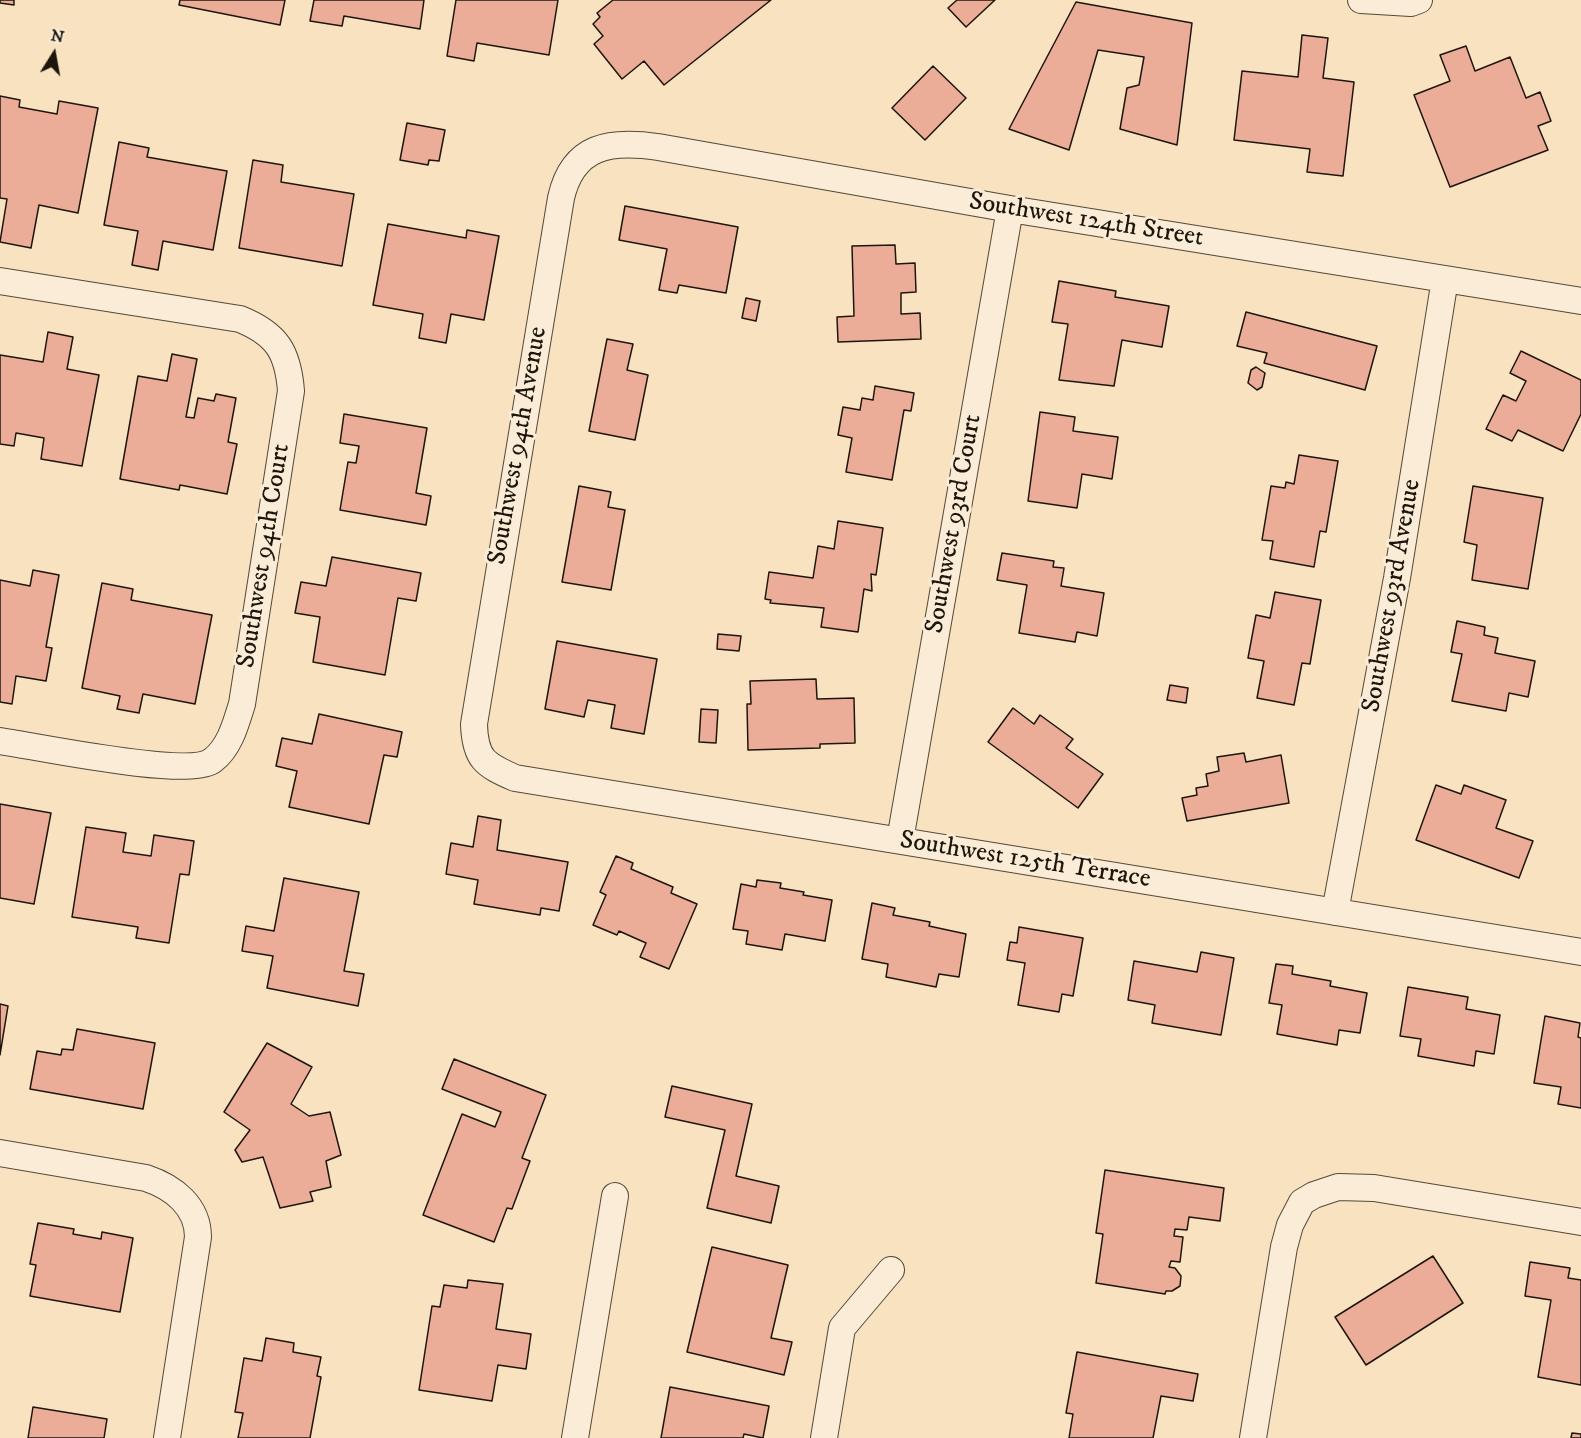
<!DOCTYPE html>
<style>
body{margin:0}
#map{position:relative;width:1581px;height:1438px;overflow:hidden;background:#f8e2c0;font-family:"IM FELL DW Pica",serif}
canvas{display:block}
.north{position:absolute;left:24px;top:24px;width:60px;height:60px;-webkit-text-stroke:4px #faecd6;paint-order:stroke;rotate:11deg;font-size:16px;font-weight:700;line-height:24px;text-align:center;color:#1e160d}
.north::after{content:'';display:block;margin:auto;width:21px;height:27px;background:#1e160d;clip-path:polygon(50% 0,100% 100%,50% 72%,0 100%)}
</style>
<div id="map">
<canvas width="1581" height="1438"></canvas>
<div class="north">N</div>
</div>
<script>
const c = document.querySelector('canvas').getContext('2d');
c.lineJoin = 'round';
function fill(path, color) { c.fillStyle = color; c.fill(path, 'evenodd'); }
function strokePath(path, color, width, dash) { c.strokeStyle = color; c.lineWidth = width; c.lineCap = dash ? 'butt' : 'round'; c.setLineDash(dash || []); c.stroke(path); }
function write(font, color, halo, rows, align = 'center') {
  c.font = font + ' "IM FELL DW Pica",serif'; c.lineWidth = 6; c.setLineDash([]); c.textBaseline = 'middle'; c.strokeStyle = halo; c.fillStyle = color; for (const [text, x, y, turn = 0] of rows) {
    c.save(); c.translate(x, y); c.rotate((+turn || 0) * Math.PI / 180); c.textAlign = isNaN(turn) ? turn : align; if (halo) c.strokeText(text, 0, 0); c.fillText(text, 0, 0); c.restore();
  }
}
const building = new Path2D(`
 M0,0H14V5L0,3Z
 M180,0H285L280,25L179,5Z
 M314,0H424L420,29L344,16L342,26L310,21Z
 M456,0H558L549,55L477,43L474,61L447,56Z
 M613,0H771L664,85L644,61L622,79L594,44L603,36L593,24L600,17L597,13Z
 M957,0H995L966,27L948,8Z
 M1076,2L1192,23L1177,145L1120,129L1127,88L1139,85L1144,57L1098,50L1069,150L1009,129Z
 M1302,35L1328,38L1323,78L1354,82L1343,176L1307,172L1310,149L1234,140L1242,71L1298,77Z
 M1466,46L1475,71L1510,57L1526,98L1540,92L1551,121L1538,126L1548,150L1450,187L1414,95L1450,81L1440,55Z
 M933,66L966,98L925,140L892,108Z
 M0,96L20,100L19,107L57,114L59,101L98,108L78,213L39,205L31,248L0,242L7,199L0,198Z
 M407,123L445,130L439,161L429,160L428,165L400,160Z
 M119,142L149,148L147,157L227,171L213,250L163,241L158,270L132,265L138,231L104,225Z
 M253,160L283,165L281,182L354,194L342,266L239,248Z
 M625,206L738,227L726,293L679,285L677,293L659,290L667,249L619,240Z
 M388,224L466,238L467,230L499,236L484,320L451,314L446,343L419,338L423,314L373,305Z
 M895,245L896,264L915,263L916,292L901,293V314L920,313L921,339L838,342L837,317L854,316L852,246Z
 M1059,281L1116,291L1115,297L1169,306L1162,347L1122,340L1114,386L1059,380L1068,324L1052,322Z
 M746,298L760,301L756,321L742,318Z
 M1246,312L1377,346L1365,390L1264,363L1267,353L1237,346Z
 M48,332L73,337L67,369L99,375L82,466L41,459L44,438L16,433L14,446L0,444V355L43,362Z
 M607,339L633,344L627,370L648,375L635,440L589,431Z
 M1521,351L1581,380V414L1563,451L1518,430L1512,441L1486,429L1503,395L1516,401L1526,381L1510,373Z
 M172,354L197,359L186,417L194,418L198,398L214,401L216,394L236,398L228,442L237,444L227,494L180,485L179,490L120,479L138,376L167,381Z
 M1256,367L1265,373L1262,387L1257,390L1248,383L1251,370Z
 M875,386L914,393L911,411L904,410L892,480L846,472L852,438L838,435L843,407L860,410L862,398L873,400Z
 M1040,412L1075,417L1073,431L1118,437L1112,479L1082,474L1077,508L1028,501Z
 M344,414L427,428L416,493L431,496L426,525L340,510L348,462L356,463L359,446L340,443Z
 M1299,455L1338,461L1326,532L1320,531L1314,567L1270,559L1273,541L1262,540L1271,486L1285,488L1286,482L1294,484Z
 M579,486L611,492L608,507L625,510L611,590L562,582Z
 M1473,486L1543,498L1528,589L1472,580L1477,545L1464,542Z
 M838,521L883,528L876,575L871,574L872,591L864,589L858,632L821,627L824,608L770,603L771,600L765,599L769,572L813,578L818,546L834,549Z
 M1002,553L1054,561L1053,567L1064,568L1061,586L1104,593L1097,636L1077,632L1075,642L1019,633L1027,585L997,580Z
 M332,557L421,573L416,601L398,598L385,675L313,662L320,617L295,613L301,582L326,586Z
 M33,570L59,575L46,647L52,648L46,681L16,676L12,704L0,702V580L30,586Z
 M102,583L133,589L131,600L212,615L195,704L143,694L139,713L117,709L120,696L82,688Z
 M1275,592L1321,600L1310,664L1302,663L1294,705L1257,698L1264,661L1248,658L1256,615L1270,618Z
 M1457,621L1485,627L1484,635L1498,638L1495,653L1535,661L1528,697L1509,693L1506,711L1452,701L1462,654L1451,652Z
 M718,634L741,636L739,651L717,649Z
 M557,641L657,659L644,734L611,728L615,705L588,700L584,717L545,709Z
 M816,679L817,699L854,698L855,743L820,744V748L748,750L747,704H751L750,681Z
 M1170,685L1188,688L1186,703L1167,700Z
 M1013,708L1034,724L1040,715L1073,739L1066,748L1103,774L1078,808L988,742Z
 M701,709L718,710L716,743L699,742Z
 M319,714L402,732L397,757L384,755L369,824L289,807L297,771L276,766L282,738L312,744Z
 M1244,753L1246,762L1281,755L1289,803L1187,821L1182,798L1197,795L1196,788L1208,786L1206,774L1219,771L1217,757Z
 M1436,785L1461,794L1464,785L1506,800L1496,828L1533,841L1519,878L1416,840Z
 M0,804L51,813L34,904L0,898Z
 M478,816L501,820L497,850L568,862L559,911L541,908L540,915L474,904L478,880L446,874L451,843L473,847Z
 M86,827L126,833L123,852L151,856L154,835L194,841L189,875L180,874L169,943L136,938L138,927L72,917Z
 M616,856L633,863L631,869L673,887L671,893L697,904L669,969L640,957L646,943L619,931L617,935L593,925L606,895L600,892Z
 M284,878L359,892L344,971L364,974L358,1006L267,988L273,956L242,951L246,926L274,931Z
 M757,880L781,883L780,888L804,892L803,895L832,900L825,941L785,934L782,950L746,944L748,931L733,929L741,884L756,887Z
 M872,903L895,908L893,915L930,922L929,926L966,934L959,977L939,974L936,987L886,977L888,964L862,959Z
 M1019,927L1083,938L1073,996L1062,994L1059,1012L1018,1005L1025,963L1007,960L1010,942L1017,943Z
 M1201,952L1234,958L1221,1035L1152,1023L1155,1005L1128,1000L1134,961L1197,972Z
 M1276,964L1293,966L1292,974L1331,981L1330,986L1367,993L1360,1033L1339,1030L1337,1045L1277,1034L1282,1005L1269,1003Z
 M1408,987L1468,997L1466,1009L1500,1015L1494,1054L1476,1051L1474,1066L1418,1056L1421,1039L1400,1036Z
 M0,1004L8,1006L0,1055Z
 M1545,1016L1580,1023L1578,1037L1581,1038V1108L1558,1104L1561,1087L1534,1083Z
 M77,1029L155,1043L143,1109L30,1089L37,1051L61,1055L62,1049L73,1050Z
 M267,1043L312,1067L291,1104L309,1116L330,1112L341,1155L326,1161L331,1187L310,1192L313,1201L280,1208L263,1157L242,1162L235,1150L250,1130L224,1112Z
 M454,1059L546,1095L522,1158L530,1161L512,1209L507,1208L494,1242L423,1215L462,1114L495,1127L501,1112L442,1089Z
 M672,1086L752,1104L736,1176L779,1186L771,1223L707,1208L725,1130L665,1117Z
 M1105,1170L1224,1188L1220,1221L1189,1217L1187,1230L1175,1229L1174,1236L1183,1237L1180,1262L1171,1261L1169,1267L1175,1268L1181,1276L1180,1286L1172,1291H1166L1165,1294L1096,1283L1103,1234L1096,1233Z
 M38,1223L74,1229L73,1234L101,1239L102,1232L133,1238L120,1312L30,1296L36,1265L30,1264Z
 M712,1247L788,1265L771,1338L792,1342L784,1375L687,1352Z
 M1433,1256L1463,1303L1366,1365L1335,1317Z
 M1530,1262L1570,1268L1568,1278L1581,1280V1385L1538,1377L1551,1300L1525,1296Z
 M468,1280L503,1284L496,1329L531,1334L526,1369L498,1365L492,1401L419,1390L432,1306L440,1307L444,1285L467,1288Z
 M266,1338L294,1343L293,1352L321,1357L317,1376L321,1377L310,1438H238L243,1413L235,1412L244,1358L262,1361Z
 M1077,1352L1198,1374L1193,1401L1161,1396L1153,1438H1069L1073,1414L1066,1413Z
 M670,1387L769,1406L763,1438L744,1434L743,1438H661Z
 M33,1407L107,1419L104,1438H28Z
 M1572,1433L1581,1434V1438H1571Z`);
fill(building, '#ebac98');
strokePath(building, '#1e160d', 1.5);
const minor = new Path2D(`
 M1361,0L1411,3L1419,0
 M0,281L240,319C277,334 288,352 291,391L242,704C236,723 230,747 213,760C190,779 35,746 0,741
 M1581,301L1010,209L658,147C610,140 573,145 561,198L474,724C475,759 485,765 515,778L1581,952
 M900,840L1010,209
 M1335,912L1397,578L1445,279
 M0,1153L146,1178C173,1187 198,1206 198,1237L167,1438
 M575,1438L615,1196
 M824,1438L842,1328L891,1270
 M1253,1438L1284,1247L1290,1225L1302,1202L1314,1195L1338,1187L1374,1188L1581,1222`);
strokePath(minor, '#54493a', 28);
strokePath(minor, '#faecd6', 26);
write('26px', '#1e160d', '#faecd6', [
 ["Southwest 124th Street",1086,221,9],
 ["Southwest 94th Avenue",519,446,-80],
 ["Southwest 93rd Court",955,524,-80],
 ["Southwest 94th Court",265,556,-81],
 ["Southwest 93rd Avenue",1393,596,-80],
 ["Southwest 125th Terrace",1025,861,9]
]);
</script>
